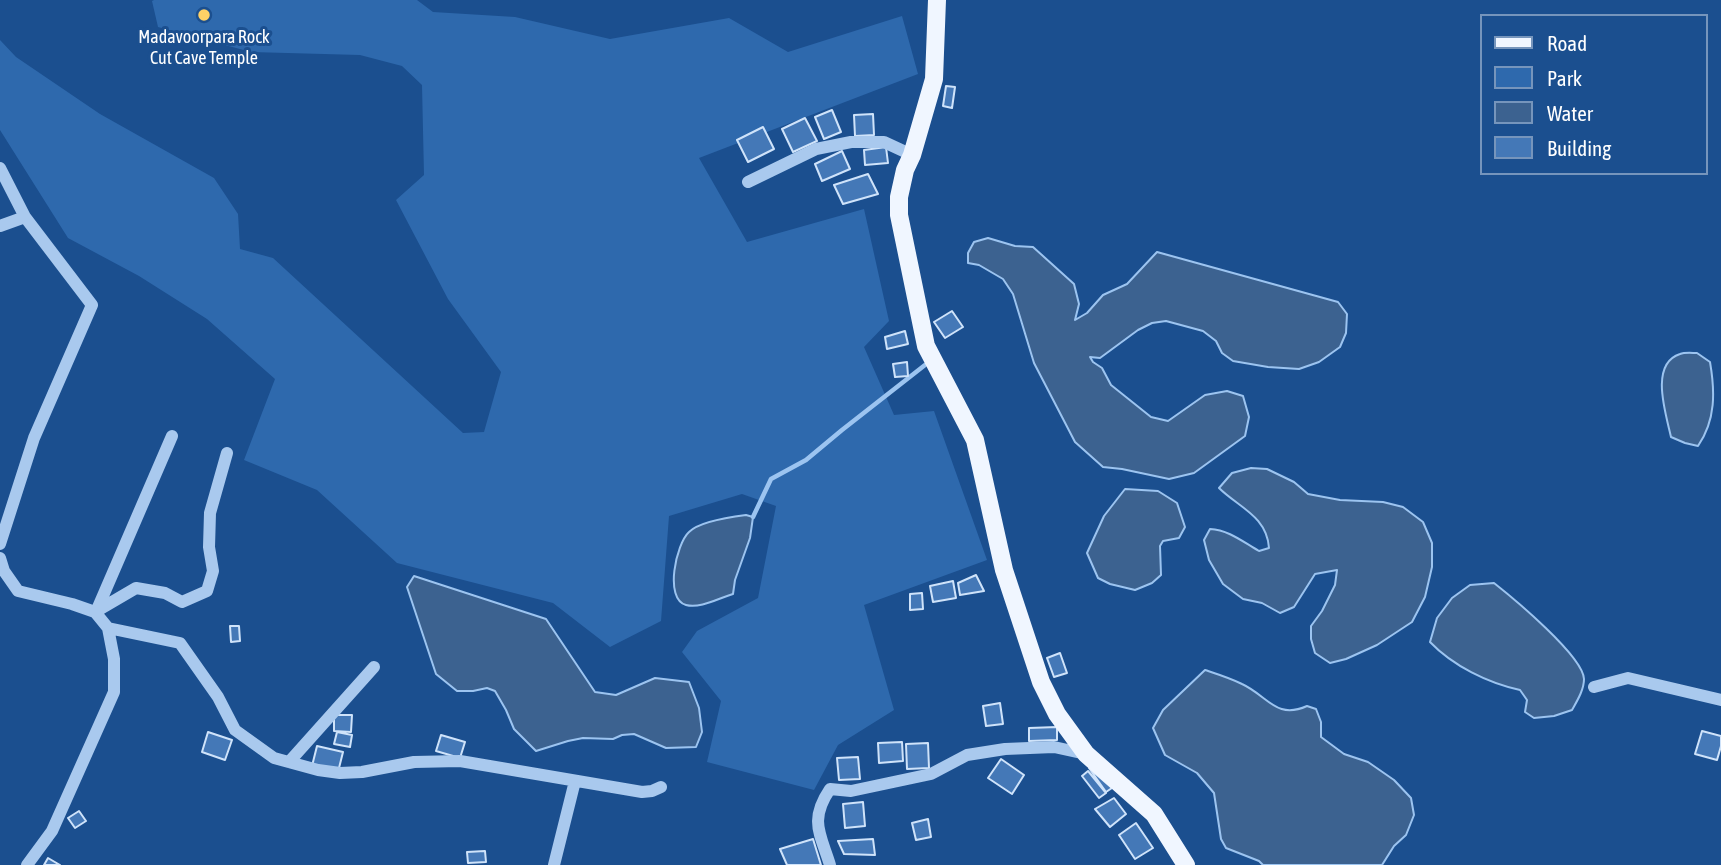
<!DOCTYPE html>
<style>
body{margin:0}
#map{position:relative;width:1721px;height:865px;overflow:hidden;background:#1b4f8f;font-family:"Asap Condensed",sans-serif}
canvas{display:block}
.legend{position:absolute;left:1480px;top:14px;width:228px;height:161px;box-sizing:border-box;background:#1b4f8f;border:2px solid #7695bc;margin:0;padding:9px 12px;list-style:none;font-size:21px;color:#fff}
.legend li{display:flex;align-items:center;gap:14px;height:35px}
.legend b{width:35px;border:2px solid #7695bc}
</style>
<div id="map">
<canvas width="1721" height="865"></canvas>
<ul class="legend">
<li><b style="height:9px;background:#f0f6ff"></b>Road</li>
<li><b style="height:19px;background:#2e69ad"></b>Park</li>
<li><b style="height:19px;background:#3c6290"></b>Water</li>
<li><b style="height:19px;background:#4478b7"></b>Building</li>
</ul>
</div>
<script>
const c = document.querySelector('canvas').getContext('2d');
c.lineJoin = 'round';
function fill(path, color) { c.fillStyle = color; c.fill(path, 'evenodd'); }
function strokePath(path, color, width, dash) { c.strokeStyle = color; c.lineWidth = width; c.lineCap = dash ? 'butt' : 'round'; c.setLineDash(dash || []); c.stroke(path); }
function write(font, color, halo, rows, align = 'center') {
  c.font = font + ' "Asap Condensed",sans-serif'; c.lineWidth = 6; c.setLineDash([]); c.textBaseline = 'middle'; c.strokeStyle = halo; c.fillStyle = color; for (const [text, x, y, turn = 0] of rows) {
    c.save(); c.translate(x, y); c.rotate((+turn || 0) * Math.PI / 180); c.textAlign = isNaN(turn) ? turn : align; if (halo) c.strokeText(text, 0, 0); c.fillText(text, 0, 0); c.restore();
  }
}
fill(new Path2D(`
 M154,0H417L433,12L515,17L610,39L729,18L788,52L902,16L918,74L699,158L747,242L864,209L889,321L864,347L894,415L934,411L987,560L864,605L894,710L838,745L814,790L707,762L721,701L682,652L697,631L758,598L776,506L742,494L669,516L661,621L610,647L553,603L397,563L317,490L244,460L275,379L207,319L139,276L68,238L0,130V40L16,57L100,114L214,178L238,214L240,249L273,258L463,433L484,432L501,372L448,299L396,200L424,175L422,85L402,66L360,55L251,52L158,27L152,1Z`), '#2e69ad');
const water = new Path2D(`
 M988,238L1015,246L1033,247L1074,284L1079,304L1075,320L1087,313L1103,295L1127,284L1157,252L1338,302L1347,314L1346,333L1340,347L1319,362L1299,369L1268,367L1233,361L1222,353L1216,341L1203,331L1166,321L1152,323L1138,330L1100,358L1090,357L1093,362L1102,368L1111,385L1151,417L1168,421L1205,395L1227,391L1243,396L1249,417L1245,436L1194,473L1169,479L1122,469L1103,467L1075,442L1034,363L1013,294L1003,279L979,265L968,263V253L974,242Z
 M1697,353L1710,362C1715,391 1716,420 1698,446L1685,443L1671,437C1666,414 1649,364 1680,354C1685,352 1692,353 1697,353Z
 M1251,468L1267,469L1294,482L1308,494L1340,500L1383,502L1403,507L1423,522L1432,543V567L1425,597L1412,622L1377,645L1346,659L1330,663L1315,653L1311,639V626L1322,611L1335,585L1337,570L1315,574L1294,607L1280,613L1262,603L1243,599L1223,584L1209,560L1204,540L1210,529C1229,530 1243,542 1259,551L1269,548C1267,516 1238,507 1219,488L1232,473Z
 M1125,489L1158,491L1177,503L1185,527L1179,538L1163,541L1160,546L1161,575L1152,583L1135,590L1110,584L1098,578L1087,553L1104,516Z
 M746,515L753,517L750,538L735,580L733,594C719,598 700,609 686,605C664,599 676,544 689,532C700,521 730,517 746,515Z
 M414,576L546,619L595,692L616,695L655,678L689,682L699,708L702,732L696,747L666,748L634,734L622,735L613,739L583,738L568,741L536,751L514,729L506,710L495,691L487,688L473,691H457L436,674L407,587Z
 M1494,583C1513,598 1583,656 1584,679C1584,690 1577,701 1572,710L1554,716L1534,718L1525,712L1527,700L1520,690C1488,683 1453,666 1430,642L1437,618L1452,598L1470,585Z
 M1205,670C1217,674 1230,678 1242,684C1268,696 1276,720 1307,706L1316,709L1321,722V737L1344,754L1368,762L1394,780L1411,798L1414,815L1406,835L1394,846L1382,865H1263L1259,861L1226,848L1221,839L1214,793L1197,773L1165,755L1153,728L1163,710Z`);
fill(water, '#3c6290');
strokePath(water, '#9cc4f0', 2);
strokePath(new Path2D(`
 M753,517L771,479L806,460L842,430L925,365`), '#9cc4f0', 4.5);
const building = new Path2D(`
 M946,86L955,87L952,108L943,106Z
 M832,110L841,132L824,139L815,117Z
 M873,114L874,135L855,136L854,115Z
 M805,118L817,141L793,152L782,129Z
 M763,127L774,149L748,162L737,140Z
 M886,147L888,163L865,165L864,150Z
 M842,151L850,169L822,181L815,164Z
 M868,174L878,194L843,204L834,185Z
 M952,311L963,327L945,338L934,322Z
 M905,331L908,344L887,349L885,337Z
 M907,362L908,376L895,377L893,364Z
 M976,575L984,591L960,595L958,583Z
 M953,581L956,598L933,602L930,586Z
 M922,593L923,609L910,610V594Z
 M230,626H239L240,641L231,642Z
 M1060,653L1067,673L1054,677L1047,658Z
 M1000,703L1003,724L986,726L983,706Z
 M334,715H352L351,732L334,731Z
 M1057,727V740L1029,741V728Z
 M1702,731L1721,736V746L1717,760L1695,754Z
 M208,732L232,740L225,760L202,752Z
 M337,732L352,735L350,747L334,744Z
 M441,735L465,742L460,758L436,751Z
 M902,742L903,761L879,763L878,743Z
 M928,743L929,768L907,769L906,744Z
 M317,746L343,752L338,772L312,766Z
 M858,757L860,779L839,780L837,758Z
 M1001,759L1024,775L1012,794L988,778Z
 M1089,768L1112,788L1106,792Z
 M1088,771L1106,793L1099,798L1082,776Z
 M1114,798L1126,814L1110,827L1095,809Z
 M863,802L865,826L845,828L843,804Z
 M79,811L86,821L75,828L68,818Z
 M928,819L931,837L916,840L912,823Z
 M1136,823L1153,848L1135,859L1119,835Z
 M813,839L821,865H787L780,849Z
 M873,839L875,855L844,854L838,841Z
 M485,851L486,862L468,863L467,852Z
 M48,858L60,865H44Z`);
fill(building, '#4478b7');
strokePath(building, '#cfe3fa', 2);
strokePath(new Path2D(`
 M0,168L25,217L92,305L34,438L0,544
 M748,182L816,149L851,142H884L912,155
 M0,226L25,217
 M0,558L4,571L18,591L72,604L95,612L108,628L114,659V692L52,831L27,865
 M95,612L136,588L165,593L182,602L207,591L213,571L209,547L210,513L227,453
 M96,612L172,436
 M108,628L180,643L218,697L235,730L274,758L318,770L340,773L362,772L414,762L460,761L642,792L652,791L661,787
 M1594,687L1628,678L1721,700
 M289,762L374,667
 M554,865L575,781
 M830,865C820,833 809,820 830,789L851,791L931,774L967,755L1005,749L1054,747L1086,754`), '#a9c9ee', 12);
strokePath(new Path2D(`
 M937,0L934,79L912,155L905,170L899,197V215L926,346L975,440L1004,570L1041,682L1057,714L1086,754L1154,814L1186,865`), '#f0f6ff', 18);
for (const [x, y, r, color] of [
 [204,15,7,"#ffd166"]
]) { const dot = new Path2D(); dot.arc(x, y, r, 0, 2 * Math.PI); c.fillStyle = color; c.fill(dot); strokePath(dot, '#1b4f8f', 2.5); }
write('18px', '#fff', '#1b4f8f', [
 ["Madavoorpara Rock",204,37],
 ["Cut Cave Temple",204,58]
]);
</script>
